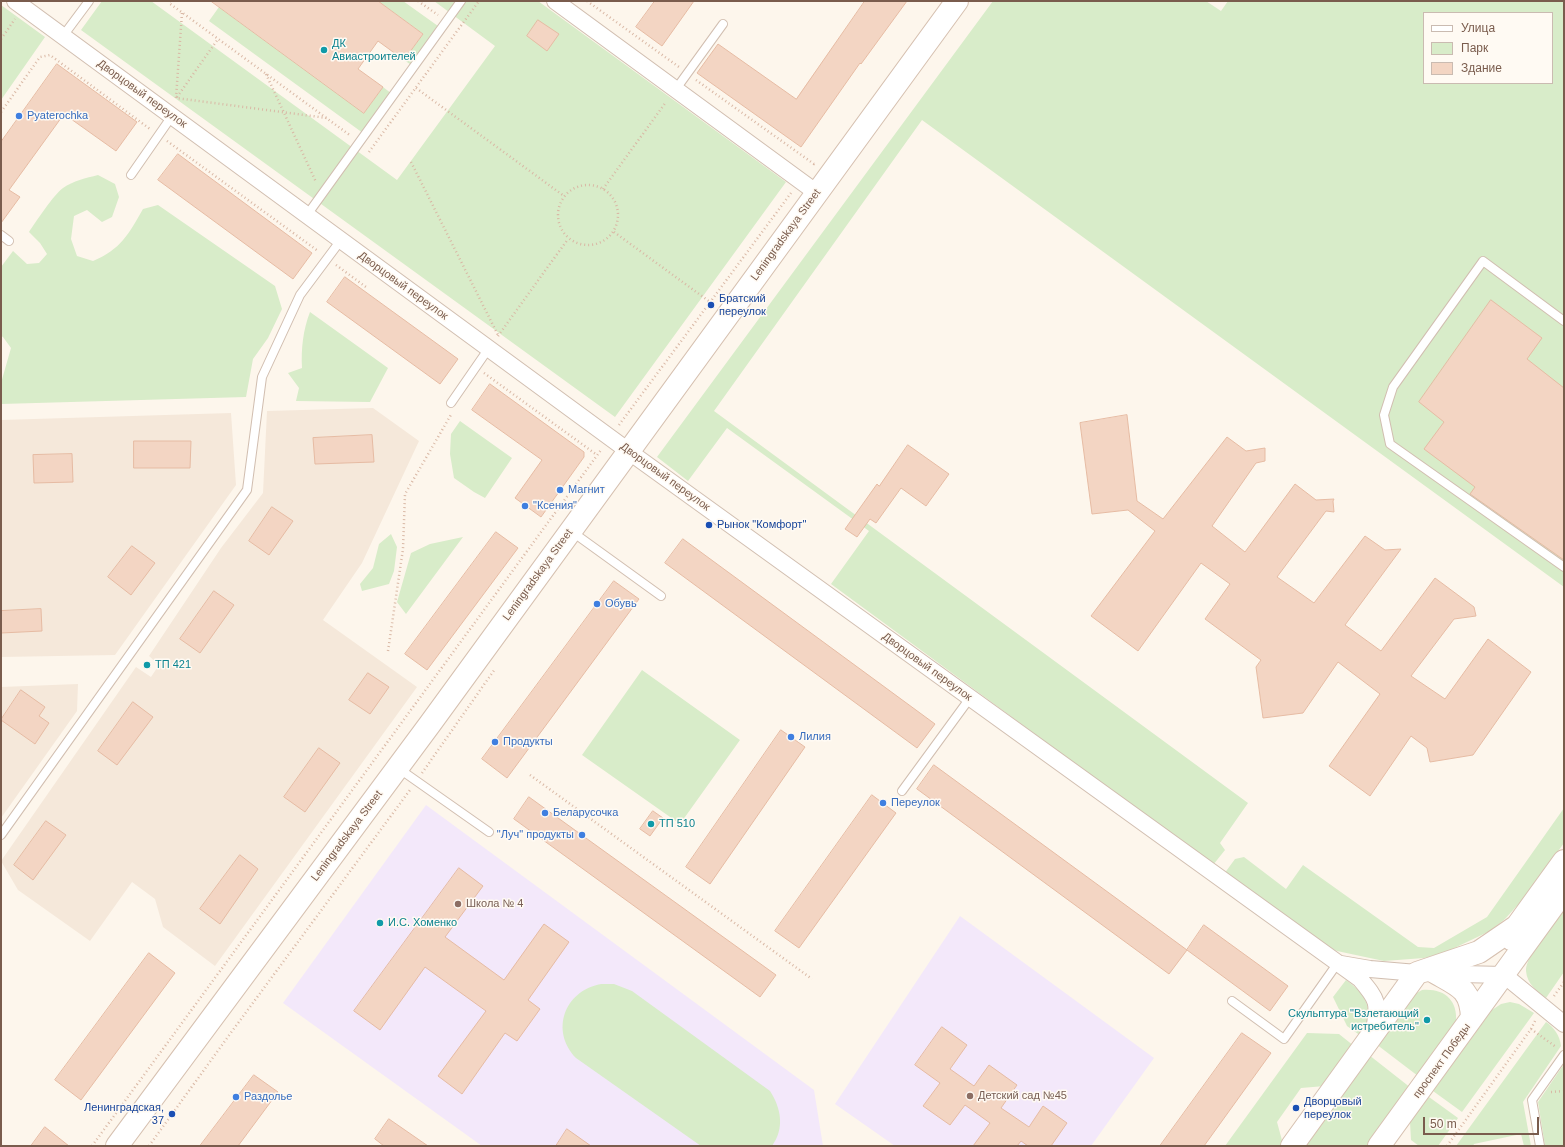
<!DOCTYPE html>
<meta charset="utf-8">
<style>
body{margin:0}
#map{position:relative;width:1565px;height:1147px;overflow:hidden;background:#fdf6ec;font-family:Helvetica,sans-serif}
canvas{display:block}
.frame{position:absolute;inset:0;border:2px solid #7a5c4d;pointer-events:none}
.legend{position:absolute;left:1423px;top:12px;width:130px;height:72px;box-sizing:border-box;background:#fffaf3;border:1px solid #cabbb1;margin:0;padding:5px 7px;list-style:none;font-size:12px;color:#7a5c4d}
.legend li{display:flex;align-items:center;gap:8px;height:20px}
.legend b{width:20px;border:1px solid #cabbb1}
.scale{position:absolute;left:1423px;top:1117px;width:116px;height:18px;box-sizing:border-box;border:2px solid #7a5c4d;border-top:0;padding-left:5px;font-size:12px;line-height:14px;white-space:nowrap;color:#7a5c4d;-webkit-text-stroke:3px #fffaf3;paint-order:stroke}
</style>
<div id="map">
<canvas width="1565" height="1147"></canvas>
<div class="frame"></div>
<ul class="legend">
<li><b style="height:5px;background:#fff"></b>Улица</li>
<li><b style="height:11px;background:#d8ecc9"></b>Парк</li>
<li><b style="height:11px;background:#f3d5c3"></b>Здание</li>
</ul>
<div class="scale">50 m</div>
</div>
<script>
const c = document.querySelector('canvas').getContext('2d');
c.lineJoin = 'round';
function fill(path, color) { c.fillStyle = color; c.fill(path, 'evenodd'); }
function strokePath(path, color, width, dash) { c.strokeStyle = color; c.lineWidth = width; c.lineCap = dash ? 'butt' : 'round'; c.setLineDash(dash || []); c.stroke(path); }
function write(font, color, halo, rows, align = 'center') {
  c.font = font + ' Helvetica,sans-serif'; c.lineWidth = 3; c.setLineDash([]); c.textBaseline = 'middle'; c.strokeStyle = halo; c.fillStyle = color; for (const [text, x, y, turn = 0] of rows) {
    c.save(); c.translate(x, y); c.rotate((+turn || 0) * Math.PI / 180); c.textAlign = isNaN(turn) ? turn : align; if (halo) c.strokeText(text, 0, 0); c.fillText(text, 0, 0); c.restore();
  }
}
fill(new Path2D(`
 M373,408L419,441L362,563L323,620L417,687L215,966L163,927L155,899L132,882L90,941L18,890L1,861L136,667L151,677L159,665L149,656L221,548L263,493L267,411Z
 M231,413L236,485L115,655L1,657V420Z
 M78,684L77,711L1,818V687Z`), '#f5e8da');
fill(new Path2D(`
 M426,805L814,1090L823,1146H482L283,1003Z
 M960,916L1154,1058L1091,1146H895L835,1104Z`), '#f3e8fa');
fill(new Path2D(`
 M102,1H151L397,180L495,46L434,1H538L786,182L615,417L81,30Z
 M378,1H403L445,31L417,69L404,60L423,34Z
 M993,1H1206L1221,11L1228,1H1564V587L922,120L714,411L1248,803L1220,843L1225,850L1213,865L831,584L869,531L727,428L688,481L657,457ZM1424,13H1552V83H1424Z
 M1,5L45,37L1,100Z
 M219,7L364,113L383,87L396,97L367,136L209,21Z
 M98,175L115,184L119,197L112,217L102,222L87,210L74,216L71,239L77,256L93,261C121,249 128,235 143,209L158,205L275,286L282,309L268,338L253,359L246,397L1,404V383L11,348L3,337L1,336V267L13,251L27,264L39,263L47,254L40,243L29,232C35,223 55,193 63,188C73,181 86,178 98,175Z
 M310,312L388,368L370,402L296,401L299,388L288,373L302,368C301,349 303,330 310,312Z
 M460,421L512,458L485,498L474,492L454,478L450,454L451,434Z
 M391,534L397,547L394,571L389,584L362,591L360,584L373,568L379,544Z
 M463,537L406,614L397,602L411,553L430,544Z
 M642,670L740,740L680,824L582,755Z
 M1564,808V843L1524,898L1505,919L1490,931L1446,952L1424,958L1384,961L1337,951L1310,938L1224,874L1235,859L1244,857L1286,889L1303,865L1418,947L1434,948L1487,917Z
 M1564,907V972L1546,998C1537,991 1527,984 1526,971C1525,956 1555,920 1564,907Z
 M1346,980C1369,996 1374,1011 1361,1036L1347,1026L1333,997Z
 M601,984H614L632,991L770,1091C781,1108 785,1128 772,1146H701L576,1058C550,1031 564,991 601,984Z
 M1422,990C1444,988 1458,1000 1456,1022L1418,1076L1376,1044L1415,994Z
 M1510,1002L1519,1004L1534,1013L1462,1112L1433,1091L1492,1010L1501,1004Z
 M1546,1022C1554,1027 1560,1036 1561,1046L1523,1102L1531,1146H1524L1521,1134L1474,1144L1473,1146H1456Z
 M1307,1033L1339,1034L1354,1046L1325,1086L1301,1088L1277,1122L1283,1144L1282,1146H1225Z
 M1369,1055L1411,1088L1369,1146H1304Z
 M1564,1064V1146H1545L1538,1102Z
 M1429,1097L1458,1118L1438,1146H1419L1411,1140L1410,1122Z`), '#d8ecc9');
const building = new Path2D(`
 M211,1H378L423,34L404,60L378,41L358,69L383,87L364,113Z
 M655,1H694L662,46L636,27Z
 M865,1H907L861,64L860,63L801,147L697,73L718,44L796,99Z
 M538,20L559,34L547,51L527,36Z
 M57,64L137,122L116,151L64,114L9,190L20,197L1,223V142Z
 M178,154L312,253L293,279L158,180Z
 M345,277L458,359L440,384L327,302Z
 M1491,300L1542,338L1527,359L1564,388V560L1470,494L1475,487L1424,449L1444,422L1419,402Z
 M490,384L584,452V457L541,517L515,498L542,460L472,410Z
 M1127,415L1137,501L1163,519L1227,437L1246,451L1265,448V461L1256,463L1212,526L1245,552L1295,484L1316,500L1334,499L1333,501L1334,512L1326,511L1277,577L1314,603L1365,536L1385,550L1401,549L1345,625L1381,651L1435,578L1474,607L1476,616L1454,619L1411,676L1445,699L1488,639L1531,672L1473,755L1430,762L1427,748L1411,736L1370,796L1329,766L1380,694L1338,662L1303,713L1263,718L1256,667L1261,660L1205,619L1230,584L1201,563L1138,651L1091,616L1155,531L1128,510L1092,514L1080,423Z
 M372,435L374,462L315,464L313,438Z
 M134,441H191L190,468H134Z
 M908,445L949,474L926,506L901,488L876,523L870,519L857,537L845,529L877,484L879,486Z
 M72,454L73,482L34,483L33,455Z
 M272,507L293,521L269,555L249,541Z
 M496,532L518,548L427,670L405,654Z
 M683,539L935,724L917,748L665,563Z
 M132,546L155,563L131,595L108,577Z
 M614,581L639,599L507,778L482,759Z
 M214,591L234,605L200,653L180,639Z
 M41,609L42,631L1,633V611Z
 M368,673L389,687L370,714L349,700Z
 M21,690L45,707L39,716L49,723L35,744L1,720Z
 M133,702L153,717L117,765L98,751Z
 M781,730L805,747L710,884L686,867Z
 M319,748L340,763L305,812L284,797Z
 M934,765L1187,950L1169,974L917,789Z
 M872,795L896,813L799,948L775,931Z
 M529,797L776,975L760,997L514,819Z
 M653,811L663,818L650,836L640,829Z
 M46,821L66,835L33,880L14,865Z
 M240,855L258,869L220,924L200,909Z
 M459,868L483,886L445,937L504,980L544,924L569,942L528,1000L540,1009L517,1041L505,1033L462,1094L438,1076L486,1011L425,967L380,1030L354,1011Z
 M1204,925L1288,986L1270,1011L1187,950Z
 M149,953L175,973L81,1100L55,1080Z
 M942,1027L967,1045L950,1069L974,1086L989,1065L1017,1085L1001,1108L1029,1127L1043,1106L1067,1123L1051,1146H1028L1021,1141L1017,1146H973L990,1123L965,1105L950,1125L923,1106L940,1083L915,1065Z
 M1242,1033L1271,1053L1204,1146H1160Z
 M254,1075L278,1092L238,1146H200Z
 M389,1119L428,1146H384L375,1139Z
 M45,1127L69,1146H31Z
 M567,1129L591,1146H556Z`);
fill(building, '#f3d5c3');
strokePath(building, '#e6bba3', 1);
const lane = new Path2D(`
 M63,36L89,1
 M676,89L723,24
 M131,175L172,116
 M307,215L461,1
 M1,235L9,241
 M1564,321L1483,261L1393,387L1384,415L1390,444L1564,567
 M451,403L489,348
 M571,531L661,596
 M398,768L489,832
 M902,791L970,698
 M1,835L247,490L262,377L300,295L341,240
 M1232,1001L1284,1039L1337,964
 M1540,1146L1532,1100L1564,1055`);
const street = new Path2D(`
 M15,1L642,461L1360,979C1378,1000 1379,1003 1374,1030
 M555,1L817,193
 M1341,964L1370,969L1417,973L1504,975L1564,1024`);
const secondary = new Path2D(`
 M1511,939L1517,926L1564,861
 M1436,973C1459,986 1471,989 1472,1018
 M117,1146L430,724L957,1
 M1292,1146L1417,973L1479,952L1517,926
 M1379,1146L1564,891`);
strokePath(lane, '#d1beb0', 10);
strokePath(street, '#d1beb0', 18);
strokePath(secondary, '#d6c0b0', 24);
strokePath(new Path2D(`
 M170,1L169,3L351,136
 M418,1L438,15
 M587,1L679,67
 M182,13L176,98L327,118
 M1,39L15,19
 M266,74L316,182
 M696,80L814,164L815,163
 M416,88L564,196
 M177,97L218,39
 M1,112L40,57L50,55L150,129
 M167,141L318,251
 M369,152L479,1
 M411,162L498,335
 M558 215a30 30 0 1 1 60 0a30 30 0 1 1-60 0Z
 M603,189L666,102
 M614,232L710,302
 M336,265L366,287
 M498,336L568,239
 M484,373L597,455
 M619,425L791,193
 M388,651L403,549L405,494L452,413
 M422,773L495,669
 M530,775L812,979
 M1554,996L1564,982
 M1531,1029L1556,1047
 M1551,1092L1564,1091
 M92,1146L601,450
 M149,1146L230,1034L410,790
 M1447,1146L1531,1029L1535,1021`), '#d9b8a5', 2.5, [1, 3]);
strokePath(lane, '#fff', 8);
strokePath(street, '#fff', 16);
strokePath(secondary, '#fff', 22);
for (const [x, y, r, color] of [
 [324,50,4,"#0f9aa8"],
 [19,116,4,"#3f7fe0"],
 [711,305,4,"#1a4fb4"],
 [560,490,4,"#3f7fe0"],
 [525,506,4,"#3f7fe0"],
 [709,525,4,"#1a4fb4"],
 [597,604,4,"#3f7fe0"],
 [147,665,4,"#0f9aa8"],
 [791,737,4,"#3f7fe0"],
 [495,742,4,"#3f7fe0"],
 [883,803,4,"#3f7fe0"],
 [545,813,4,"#3f7fe0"],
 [651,824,4,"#0f9aa8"],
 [582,835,4,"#3f7fe0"],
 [458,904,4,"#8d6e63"],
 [380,923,4,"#0f9aa8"],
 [1427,1020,4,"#0f9aa8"],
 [970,1096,4,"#8d6e63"],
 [236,1097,4,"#3f7fe0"],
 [1296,1108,4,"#1a4fb4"],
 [172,1114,4,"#1a4fb4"]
]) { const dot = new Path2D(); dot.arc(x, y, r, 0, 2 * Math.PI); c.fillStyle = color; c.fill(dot); strokePath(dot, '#fffaf3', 1.5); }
write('11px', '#0d838f', '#fffaf3', [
 ["ДК",332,44],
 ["Авиастроителей",332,57],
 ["ТП 421",155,665],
 ["ТП 510",659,824],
 ["И.С. Хоменко",388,923],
 ["Скульптура \"Взлетающий",1419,1014,"right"],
 ["истребитель\"",1419,1027,"right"]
], 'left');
write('11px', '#7a5c4d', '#fffaf3', [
 ["Дворцовый переулок",142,94,36],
 ["Leningradskaya Street",786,235,-54],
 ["Дворцовый переулок",403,286,36],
 ["Дворцовый переулок",665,477,36],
 ["Leningradskaya Street",538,575,-54],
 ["Дворцовый переулок",927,667,36],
 ["Leningradskaya Street",347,836,-53],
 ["проспект Победы",1442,1061,-54]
]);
write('11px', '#366cbe', '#fffaf3', [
 ["Pyaterochka",27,116],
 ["Магнит",568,490],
 ["\"Ксения\"",533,506],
 ["Обувь",605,604],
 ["Лилия",799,737],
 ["Продукты",503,742],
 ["Переулок",891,803],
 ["Беларусочка",553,813],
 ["\"Луч\" продукты",574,835,"right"],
 ["Раздолье",244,1097]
], 'left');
write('11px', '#164399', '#fffaf3', [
 ["Братский",719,299],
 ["переулок",719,312],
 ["Рынок \"Комфорт\"",717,525],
 ["Дворцовый",1304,1102],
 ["переулок",1304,1115],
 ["Ленинградская,",164,1108,"right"],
 ["37",164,1121,"right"]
], 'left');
write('11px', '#785e54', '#fffaf3', [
 ["Школа № 4",466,904],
 ["Детский сад №45",978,1096]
], 'left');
</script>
